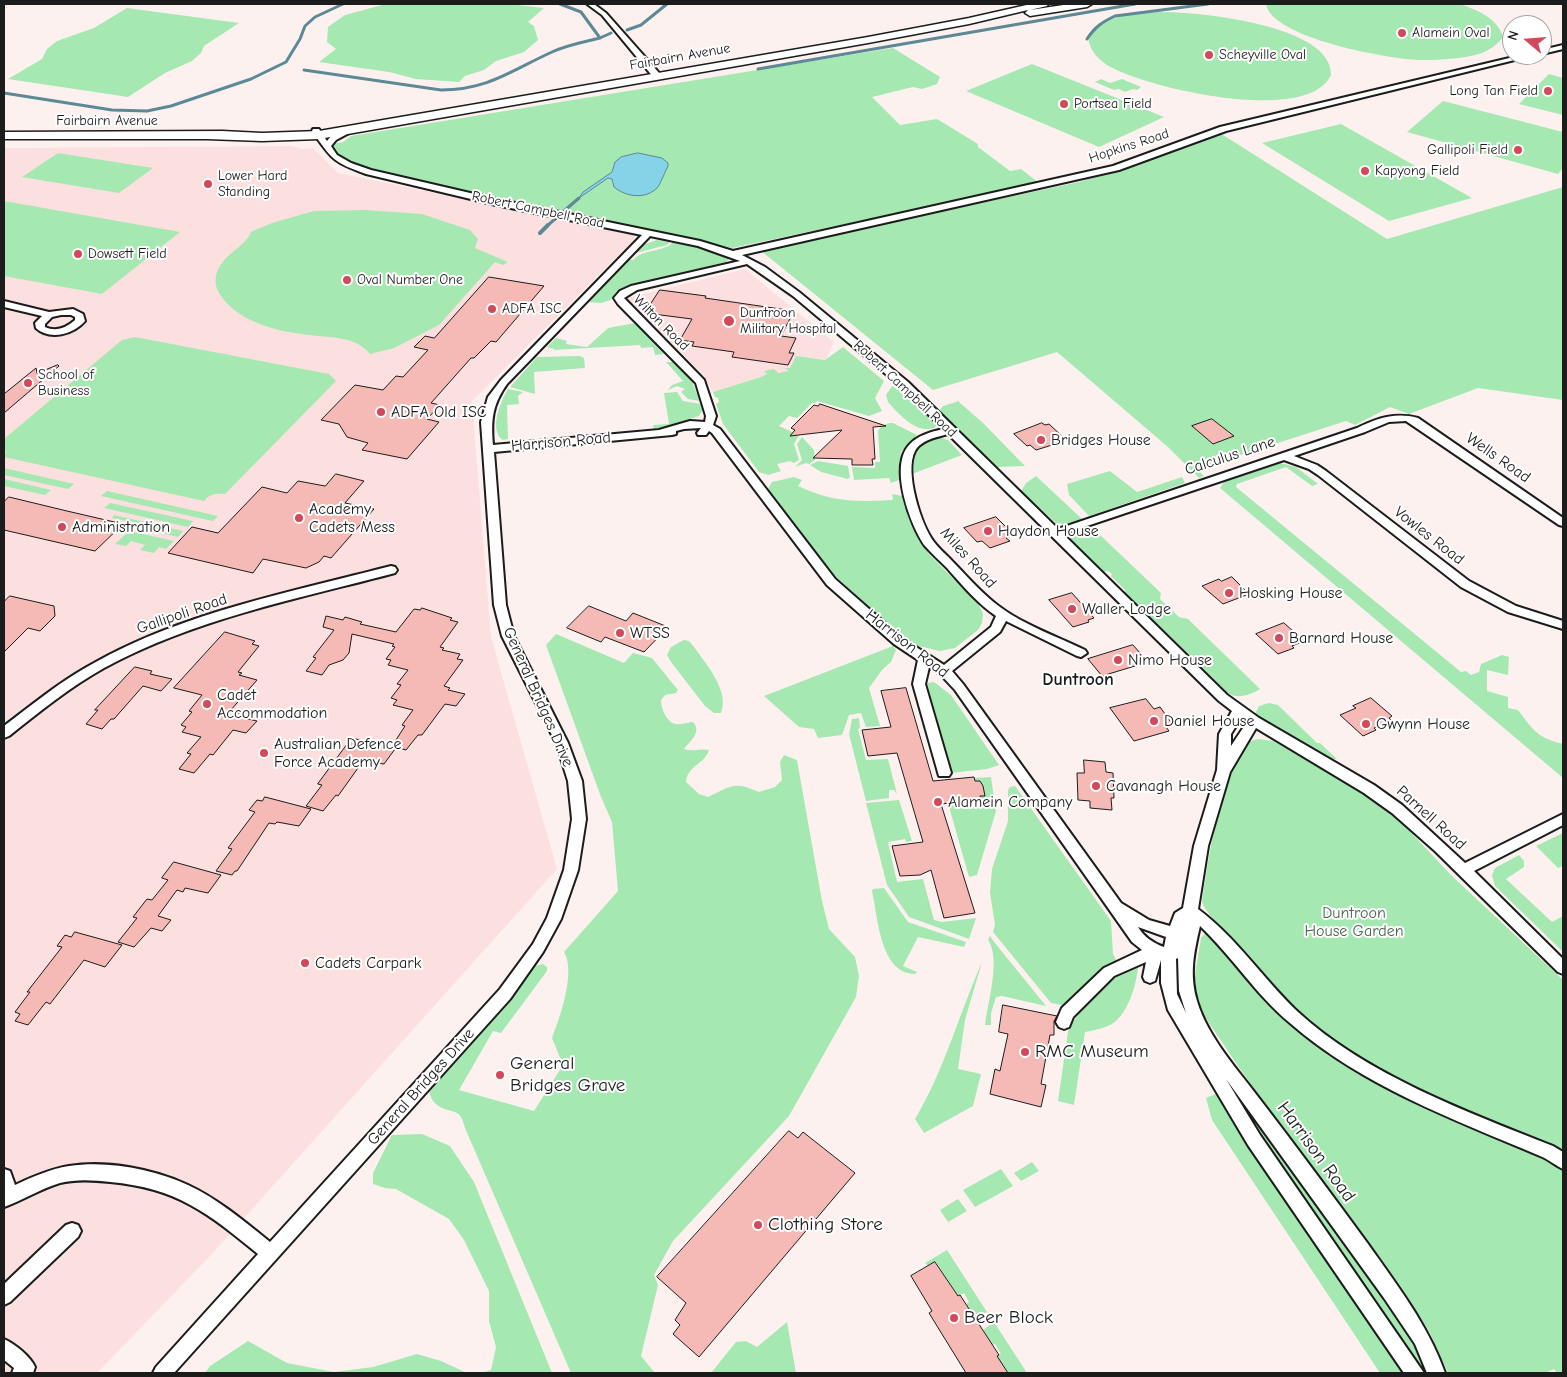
<!DOCTYPE html>
<style>
body{margin:0}
#map{position:relative;width:1567px;height:1377px;overflow:hidden;background:#fdf1f0;font-family:"Comic Neue",sans-serif}
canvas{display:block}
.frame{position:absolute;inset:0;border:5px solid #1c1c1c;pointer-events:none}
.north{position:absolute;left:1502px;top:15px;width:50px;height:50px;box-sizing:border-box;background:#fff;border:1px solid #a4a4a4;border-radius:50%;rotate:288deg;font-size:14px;font-weight:700;line-height:20px;text-align:center;color:#1c1c1c}
.north::after{content:'';display:block;margin:auto;width:18px;height:22px;background:#d1495b;clip-path:polygon(50% 0,100% 100%,50% 72%,0 100%)}
</style>
<div id="map">
<canvas width="1567" height="1377"></canvas>
<div class="frame"></div>
<div class="north">N</div>
</div>
<script>
const c = document.querySelector('canvas').getContext('2d');
c.lineJoin = 'round';
function fill(path, color) { c.fillStyle = color; c.fill(path, 'evenodd'); }
function strokePath(path, color, width, dash) { c.strokeStyle = color; c.lineWidth = width; c.lineCap = dash ? 'butt' : 'round'; c.setLineDash(dash || []); c.stroke(path); }
function write(font, color, halo, rows, align = 'center') {
  c.font = font + ' "Comic Neue",sans-serif'; c.lineWidth = 4; c.setLineDash([]); c.textBaseline = 'middle'; c.strokeStyle = halo; c.fillStyle = color; for (const [text, x, y, turn = 0] of rows) {
    c.save(); c.translate(x, y); c.rotate((+turn || 0) * Math.PI / 180); c.textAlign = isNaN(turn) ? turn : align; if (halo) c.strokeText(text, 0, 0); c.fillText(text, 0, 0); c.restore();
  }
}
fill(new Path2D(`
 M292,146L302,149L313,148L338,173L626,232L634,236V240L472,401L491,637L557,869L211,1255L97,1373H4V148Z
 M745,269L834,342L826,360L796,356L790,371L785,373L765,371L767,374L761,377L713,392L705,377L627,298Z`), '#fbe0df');
fill(new Path2D(`
 M386,4H508L544,8L528,22L534,26L538,40L524,52L496,61L484,70L465,76L459,82L416,79L389,72L319,62L336,49L327,42L328,27L345,15Z
 M1266,4H1460C1477,10 1498,18 1503,37C1498,44 1491,49 1482,53C1463,59 1442,60 1422,60C1391,60 1271,38 1266,4Z
 M127,8L239,23L204,46L201,53L192,61L165,73L128,97L8,79L42,59L47,49L57,41L94,28Z
 M1163,12C1198,12 1333,25 1331,75C1308,126 1145,88 1107,65C1100,60 1093,54 1090,45C1079,16 1146,12 1163,12Z
 M893,48L940,77L937,84L922,89L913,87L872,97L900,125L937,119L978,144V147L1010,171L1021,169L1039,183L732,248L367,169C353,165 342,160 333,148V144L343,142L351,136Z
 M1032,64L1164,117L1099,147L966,91Z
 M1549,74L1563,78V115L1519,104Z
 M1101,79L1110,83L1122,79L1141,87L1137,90L1133,89L1125,92L1119,89L1114,90L1095,82Z
 M1443,101L1563,132V168L1558,174L1407,132Z
 M1341,124L1472,198L1389,221L1262,143Z
 M1220,133L1387,239L1563,187V400L1478,388L1409,414L1390,407L1355,425L1346,421L1197,469L1204,476L1199,478L1168,447L1057,352L933,390L760,250L1079,182L1148,161Z
 M58,153L153,168L119,193L22,177Z
 M4,201L180,232L102,294L4,276Z
 M365,210L422,214L470,230L478,239L475,248L508,262L503,265L495,262L439,325L394,348L370,354C355,336 332,338 310,335C281,332 244,324 224,300C218,293 214,285 216,276C220,255 246,247 251,232L272,223L314,211Z
 M657,240L670,242L667,245L636,253L630,257L642,245Z
 M673,242L706,249L728,257L729,259L726,262L628,286L616,292L611,300L601,303L587,302L628,259L633,260C644,248 663,253 673,242Z
 M635,323L664,354L655,355L653,347L641,348L640,345L554,350V349L547,347L556,338L567,341L566,344L587,347L608,328Z
 M135,337L329,374L336,381L225,494C217,493 209,494 204,501L4,457L6,452L4,449V439L122,340Z
 M843,347L884,381L875,398L882,411L869,416L817,401L815,403H812L797,418L789,416L779,426L799,435L794,444L799,460L794,463L790,461L777,464L781,471L768,475L759,472L723,424L716,404L719,402L718,398L715,397L713,392L761,377L767,374L764,371L774,369L778,373L789,371L785,368H790L796,356L825,360Z
 M580,356L584,358L585,368L534,372L535,394L510,387L537,357Z
 M666,362H674L692,382L700,401L688,399L681,392L685,389L677,386L668,390L672,385L683,381Z
 M896,385L937,425L936,427C917,436 899,414 888,402L886,395L892,386Z
 M508,389L523,392L518,396L519,404L507,405L508,439L503,440C488,430 501,401 508,389Z
 M677,392L683,401L701,404L703,409L699,416L662,428H654L653,425L669,424L664,393Z
 M959,401V402L983,423L1025,466L996,467L942,414L940,410L943,406Z
 M889,423H893L917,435L901,452L899,480L891,483L889,478L854,480L852,467L875,468V462H880L878,431L881,426Z
 M802,437L814,450L815,460L809,464L806,463L795,467L802,460L797,444Z
 M939,437L948,440L962,455L912,474C911,453 920,443 939,437Z
 M818,461L848,466L850,477L848,479L821,472L810,465Z
 M1280,463L1296,467L1318,484L1312,486L1286,467L1237,484L1236,487L1461,672L1466,671L1471,675L1479,672L1481,664L1502,655L1509,657L1508,675L1487,670V691L1508,697V708L1518,710C1533,730 1538,738 1563,744V778L1220,488L1224,482Z
 M4,468L74,484L68,489L4,475Z
 M1110,471L1137,492L1182,477L1185,483L1089,516L1069,495L1067,484Z
 M1036,476L1082,519L1066,524L1056,523L1021,491L1026,483Z
 M794,477L802,480L798,486C832,502 856,502 893,500L892,494L902,496L911,521L928,553L979,605L983,614L982,623L978,630L955,648L940,651L914,645L906,641L831,572L768,489L772,482Z
 M4,479L51,490L45,495L4,486Z
 M107,491L218,516L213,521L101,496Z
 M110,503L193,521L188,527L104,508Z
 M114,515L183,531L178,537L128,526L131,522L112,518Z
 M1088,528L1097,532L1161,593L1160,599L1179,617L1188,619L1260,689C1250,695 1237,700 1227,692L1124,592L1126,591L1111,576L1112,574L1108,571L1103,572L1070,541L1071,536Z
 M129,531L174,541L166,549L159,547L154,553L140,550L145,545L131,541L126,546L115,544Z
 M556,634L624,663L633,653L652,658L678,690L676,693L665,695L661,700C661,709 667,723 676,724C681,725 689,722 693,722C702,732 691,740 684,749C693,752 700,748 709,750C705,764 687,766 686,782L699,794L708,797C732,786 733,781 759,792L775,787L782,780L780,762L784,755L797,760L822,901L829,929L855,957L859,976L856,997L789,1116L673,1241L654,1275L658,1285L641,1356L655,1373H571L465,1128C460,1104 448,1116 435,1103C432,1101 431,1096 429,1092L432,1084L508,1001L535,966L543,964L547,967V971L501,1033L493,1031L459,1090L534,1111L563,1065L552,1038C560,1017 576,972 564,952L618,891L612,822L601,797L546,645Z
 M684,640L689,641L694,647C706,664 730,691 721,713H714L705,706L671,662L667,655L671,647Z
 M893,646L896,650L891,662L882,670L869,688L880,726L866,727L861,713L849,715L842,735L818,738L814,729L799,727L764,696Z
 M934,682L951,695L999,765L987,769L951,773L925,685L927,683Z
 M1269,703L1278,705L1317,743H1320L1337,759H1331L1255,714L1259,706Z
 M859,718L860,728L858,729L866,760L888,759L897,794L894,790H889V798L866,801L849,734L852,719Z
 M1258,739L1273,741L1364,794L1403,824L1451,875L1563,980V1154L1547,1144L1458,1108L1351,1056L1318,1033L1278,993L1229,941L1204,907L1202,901C1210,847 1219,788 1247,742Z
 M991,777L996,811L977,875L969,877L948,803L981,800L980,796H984L980,781H975L974,778Z
 M1015,786L1111,921L1113,954L1117,962L1066,1006L1051,1003L993,932L995,925L990,893L992,869L1008,821V790L1010,787Z
 M899,800L912,841L906,842L905,839L888,842L897,882L923,879L934,920L942,922L976,918L969,939L909,917L887,885L866,803Z
 M1563,833V866L1558,868L1536,846Z
 M1519,855L1524,861V867L1506,879L1552,922L1563,916V952L1495,886L1492,875L1495,868Z
 M884,888L908,922L966,942L964,947L918,937L903,966L917,972L915,974C880,974 878,917 872,891L873,889Z
 M1206,932L1209,933L1342,1061C1390,1094 1446,1117 1500,1140C1521,1149 1545,1155 1563,1168V1373H1557L1554,1369L1545,1373H1448L1428,1329L1240,1069L1205,1017L1197,999L1194,980L1201,938Z
 M990,936L995,943L1046,1006L1002,996L996,997L991,1013V1025H985C988,1001 1001,959 988,940Z
 M982,962L965,1020L958,1069L981,1074L973,1106L924,1133L915,1119C944,1071 959,1014 982,962Z
 M1135,964L1138,968C1136,985 1129,1010 1115,1022C1107,1028 1095,1030 1085,1032L1074,1105L1058,1101L1068,1032L1071,1024L1105,981Z
 M1234,1085L1410,1334L1428,1373H1420L1255,1134L1227,1088Z
 M1218,1093L1405,1373H1380L1212,1120L1206,1098Z
 M422,1134L450,1146L474,1182L552,1373H480L491,1370L496,1347L489,1321V1291L464,1240L449,1219L396,1189L385,1188L373,1184V1173L392,1135Z
 M1032,1162L1039,1171L1021,1181L1014,1173Z
 M1001,1169L1013,1186L975,1207L963,1190Z
 M958,1199L967,1211L948,1222L940,1210Z
 M947,1250L987,1312L976,1317L966,1304L969,1302L964,1293L958,1296L936,1262L928,1266L925,1263Z
 M787,1322L796,1373H711L736,1342L746,1341L757,1347Z
 M994,1322L1027,1373H1008L997,1356L1001,1354L995,1344L993,1345L983,1330Z
 M248,1341L287,1363L334,1372L373,1367L417,1354L441,1361L467,1373H205L210,1366Z`), '#a5e8b2');
const water = new Path2D(`
 M638,153L662,158L668,163V166C666,170 660,184 658,187C646,200 626,197 614,187L612,179L608,178L579,198L583,192L612,172L615,162L621,157Z`);
fill(water, '#86d2e6');
strokePath(water, '#5c8995', 1);
strokePath(new Path2D(`
 M627,30L641,25L667,4
 M600,38L611,33
 M1087,39C1095,27 1102,22 1115,16L1208,4
 M758,69L1135,4
 M304,70L441,90C488,90 512,70 552,52C567,45 584,42 600,38L581,12L560,4
 M4,93L112,110L147,111L171,106L251,79L286,62L300,39L305,26L315,17L343,4
 M564,211L579,198
 M547,226L555,219`), '#5c8995', 3);
strokePath(new Path2D(`
 M540,233L548,225`), '#5c8995', 4);
const building = new Path2D(`
 M489,277L544,286L496,342L491,341L474,358H471L431,403L440,405L427,419L439,422L407,459L362,450L368,443L347,437L339,424L321,420L355,385L383,390L396,376L403,377L428,350L414,347L425,336L434,338Z
 M660,290L706,296L705,298L794,311L781,336L796,338L789,353H794L788,365L732,357L734,352L692,346L694,342L680,340L692,319L645,313Z
 M58,365L59,366L4,413V394L36,368L37,373Z
 M820,404L886,426L873,427L875,459H872L873,465H852V459L813,458L842,430L790,436L795,430L791,428L814,405L818,406Z
 M1212,419L1234,436L1213,444L1192,426Z
 M1042,423L1045,425L1049,424L1063,437L1059,439L1062,442L1036,450L1030,445L1027,446L1014,434Z
 M336,474L364,481L345,503L374,509L331,558L324,556L319,562L306,568L263,559L253,573L168,553L192,527L218,533L262,487L287,493L298,481L325,486Z
 M9,497L67,511L123,524L95,551L4,530V502Z
 M996,517L1014,535L1006,538L1010,541L990,548L982,541L977,542L964,528Z
 M1232,577L1249,594L1223,604L1202,586L1219,579L1221,581Z
 M1072,593L1094,618L1088,620L1089,622L1073,627L1049,600Z
 M10,596L54,606L55,616L40,631L28,628L4,652V602Z
 M589,606L626,621L633,613L668,627L644,652L605,637L601,642L567,628Z
 M422,608L452,618L450,620L458,622L440,647L444,648L442,650L460,654L457,659L463,660L444,686L450,688L448,690L465,694L456,706L445,704L422,735H418L406,750L392,746L405,726L402,725L413,710L393,705L397,700L391,698L401,685L397,684L408,670L388,665L391,660L386,659L395,647L392,646L394,644L352,634L349,653L343,660L329,665L322,675L306,671L316,658L313,657L334,630L323,627L326,616L343,620L345,617L362,622L360,624L396,632L414,609L420,610Z
 M1284,623L1304,641L1292,646L1294,648L1278,654L1256,634Z
 M225,632L255,641L252,644L259,646L238,672L242,673L239,675L257,680L230,711L242,714L240,717L257,721L246,733L233,730L213,755L210,754L194,773L179,769L191,754L187,753L201,737L182,732L186,727L181,725L192,712L189,711L202,695L174,688Z
 M1133,645L1148,662L1102,676L1088,659Z
 M135,667L152,671L150,674L172,679L161,691L143,686L114,719H111L102,729L86,724L98,710H95Z
 M906,688L933,781L974,777L975,781H980L983,786L985,796H980L981,800L941,804L975,913L944,918L931,870L920,875L900,876L892,846L923,842L897,753L868,756L862,730L891,727L881,691Z
 M1371,698L1392,716L1389,718L1392,721L1374,728L1376,730L1363,736L1340,715L1356,708L1353,706Z
 M1146,699L1154,709L1160,707L1173,725L1166,727L1169,731L1134,741L1110,708Z
 M352,738L395,749L384,764L363,761L338,796L336,795L323,811L306,806L322,785L318,784Z
 M1084,760L1105,762L1106,772L1113,773L1114,798H1111L1112,810L1090,808V801L1078,800L1077,773H1084Z
 M265,797L311,809L299,826L277,822L275,824L269,823L237,871H235L232,875L216,871L232,849L228,848L255,812L249,810L257,800L262,801Z
 M174,862L221,875L208,893L185,888L183,892L177,890L158,916L171,920L162,931L151,928L134,947L118,942L137,918L133,917L147,899L152,900L168,880L162,878Z
 M75,932L122,945L105,967L84,960L50,1004L46,1002L28,1025L15,1021L20,1014L15,1012L30,992H27L62,947L57,946L65,935L71,937Z
 M1003,1005L1057,1016L1054,1021V1035H1050L1041,1084L1046,1085L1041,1107L990,1094L995,1069L1000,1071L1008,1034L999,1032Z
 M789,1131L798,1138L803,1132L855,1173L699,1357L673,1334L680,1325L675,1320L686,1303L657,1277Z
 M935,1262L958,1296L960,1295L999,1355L997,1356L1008,1373H966L929,1313L932,1311L911,1276Z`);
fill(building, '#f6bab6');
strokePath(building, '#1c1c1c', 1);
const street = new Path2D(`
 M587,4H594L606,13L660,74V78H654L602,15Z
 M1563,45V49L1542,54V50Z
 M1522,55H1535L1226,131L1119,170L742,255L765,267L799,292L908,382L1058,529L1357,428C1378,418 1395,412 1418,418L1563,518V526L1559,525L1406,421L1389,422L1365,432L1294,456L1317,465L1326,471L1469,581L1516,606L1563,621V629L1508,612L1461,587L1318,475L1309,469L1284,460L1063,534L1227,695L1259,718L1374,785L1402,805L1465,863L1563,814V825L1474,871L1563,959V974L1558,972L1435,851L1392,813L1364,793L1256,728L1230,772L1208,846L1198,909C1237,938 1263,979 1298,1012C1365,1074 1469,1113 1553,1146L1563,1152V1169C1555,1165 1548,1159 1540,1156C1453,1119 1362,1086 1290,1023C1256,995 1232,956 1200,926C1194,952 1189,974 1197,1001C1208,1038 1239,1071 1262,1102C1298,1149 1333,1196 1368,1244C1397,1285 1428,1325 1445,1373H1427L1415,1344L1384,1298L1226,1079L1260,1135L1424,1373H1404L1248,1145L1168,1010L1161,983V960L1155,981L1150,983L1145,981L1143,977L1146,962L1114,976L1073,1017L1069,1027L1064,1029L1059,1027L1056,1022L1062,1008L1104,968L1142,950L1132,942L955,690L940,674L929,667L925,684L951,773L949,776H939L913,684L918,660L894,644L827,585L712,433L709,431L706,435H698L697,433L701,428L684,429L676,431V434L672,435L494,452L506,605L514,636L568,743L582,781L586,819L578,870L561,919L543,952L510,999L174,1373H153L156,1367L258,1254C208,1213 177,1188 110,1182C93,1180 76,1179 60,1183C40,1189 23,1200 4,1207V1169L10,1171L15,1185C32,1177 50,1169 69,1166C107,1160 154,1169 188,1185C218,1199 244,1221 270,1242L500,989L533,944L547,918L564,870L572,819L568,781L556,743L502,636L494,605L481,422L488,397L501,380L642,235L496,205L366,174C332,162 332,159 312,131L313,129H319L327,141C331,135 341,128 349,129V133L336,140L331,146L337,155L351,163L371,170L496,199L700,241L733,251L1113,166L1220,127ZM650,236L698,246L740,261L631,286L620,291L614,298L618,304L696,383L706,416L705,422L690,421L659,430L493,445C491,420 492,405 507,384ZM747,264L793,296L900,386L943,429C931,432 918,435 909,445C889,467 910,525 925,546C932,554 940,561 947,568C962,585 977,603 996,616L991,627L944,665L902,638L835,579L720,429L713,425L716,416L704,380L624,298L637,290ZM948,434L1219,701L1232,711L1219,734L1217,770L1194,846L1183,908L1175,913L1170,926L1149,920L1121,903L963,684L952,671L1000,632L1006,621L1077,656L1081,657L1087,653L1085,650C1058,637 1024,625 1000,607C982,594 968,577 953,562C947,555 940,550 934,542C921,525 904,472 915,451C921,440 937,437 948,434ZM1241,718L1247,722L1231,746V734ZM1138,927L1166,937L1164,947C1153,943 1144,937 1138,927ZM1176,959L1178,958L1179,991L1186,1013L1177,994Z
 M4,301L49,312L73,309L83,314L85,321C74,334 50,341 36,328L35,323L42,316L4,307ZM61,315H71L75,317V320C66,328 56,332 45,327V324L52,317Z
 M391,566L395,567L397,570L395,573C297,599 194,619 104,668C70,687 39,712 9,736L4,738V726C33,704 62,680 94,663C185,612 291,592 391,566Z
 M72,1223L78,1225L81,1231L78,1237L10,1302L4,1305V1284L66,1225Z
 M4,1339C15,1344 30,1356 35,1367L33,1373H12L14,1368L4,1360Z`);
const secondary = new Path2D(`
 M1031,4H1048L1047,6L1030,10L1070,4H1092L1087,7L1030,16L1025,13L1028,10L969,24L868,43L319,139L262,141L207,139H4V132L222,131L262,133L319,131L868,37L969,18Z`);
strokePath(street, '#1c1c1c', 4);
strokePath(secondary, '#1c1c1c', 3);
fill(street, '#fff');
fill(secondary, '#fff');
for (const [x, y, r, color] of [
 [1402,33,5,"#d1495b"],
 [1209,55,5,"#d1495b"],
 [1548,91,5,"#d1495b"],
 [1064,104,5,"#d1495b"],
 [1518,150,5,"#d1495b"],
 [1365,171,5,"#d1495b"],
 [208,184,5,"#d1495b"],
 [78,254,5,"#d1495b"],
 [347,280,5,"#d1495b"],
 [492,309,5,"#d1495b"],
 [729,321,6,"#d1495b"],
 [28,383,5,"#d1495b"],
 [381,412,5,"#d1495b"],
 [1041,440,5,"#d1495b"],
 [299,518,5,"#d1495b"],
 [62,527,5,"#d1495b"],
 [988,531,5,"#d1495b"],
 [1229,593,5,"#d1495b"],
 [1072,609,5,"#d1495b"],
 [620,633,5,"#d1495b"],
 [1279,638,5,"#d1495b"],
 [1118,660,5,"#d1495b"],
 [207,704,5,"#d1495b"],
 [1154,721,5,"#d1495b"],
 [1366,724,5,"#d1495b"],
 [264,753,5,"#d1495b"],
 [1096,786,5,"#d1495b"],
 [938,802,5,"#d1495b"],
 [305,963,5,"#d1495b"],
 [1025,1052,5,"#d1495b"],
 [500,1075,5,"#d1495b"],
 [758,1225,5,"#d1495b"],
 [954,1318,5,"#d1495b"]
]) { const dot = new Path2D(); dot.arc(x, y, r, 0, 2 * Math.PI); c.fillStyle = color; c.fill(dot); strokePath(dot, '#fff', 2); }
write('14px', '#1c1c1c', '#fff', [
 ["Alamein Oval",1412,33],
 ["Scheyville Oval",1219,55],
 ["Long Tan Field",1538,91,"right"],
 ["Portsea Field",1074,104],
 ["Gallipoli Field",1508,150,"right"],
 ["Kapyong Field",1375,171],
 ["Lower Hard",218,176],
 ["Standing",218,192],
 ["Dowsett Field",88,254],
 ["Oval Number One",357,280],
 ["ADFA ISC",502,309],
 ["Duntroon",740,313],
 ["Military Hospital",740,329],
 ["School of",38,375],
 ["Business",38,391]
], 'left');
write('14px', '#1c1c1c', '#fff', [
 ["Fairbairn Avenue",680,57,-10],
 ["Fairbairn Avenue",107,121],
 ["Hopkins Road",1129,146,-18],
 ["Robert Campbell Road",538,210,12],
 ["Wilton Road",661,323,45],
 ["Robert Campbell Road",905,389,43]
]);
write('16px', '#1c1c1c', '#fff', [
 ["ADFA Old ISC",391,412],
 ["Bridges House",1051,440],
 ["Academy",309,509],
 ["Cadets Mess",309,527],
 ["Administration",72,527],
 ["Haydon House",998,531],
 ["Hosking House",1239,593],
 ["Waller Lodge",1082,609],
 ["WTSS",630,633],
 ["Barnard House",1289,638],
 ["Nimo House",1128,660],
 ["Cadet",217,695],
 ["Accommodation",217,713],
 ["Daniel House",1164,721],
 ["Gwynn House",1376,724],
 ["Australian Defence",274,744],
 ["Force Academy",274,762],
 ["Cavanagh House",1106,786],
 ["Alamein Company",948,802],
 ["Cadets Carpark",315,963]
], 'left');
write('16px', '#1c1c1c', '#fff', [
 ["Harrison Road",561,442,-5],
 ["Calculus Lane",1230,456,-18],
 ["Wells Road",1498,458,35],
 ["Vowles Road",1429,536,38],
 ["Miles Road",968,558,48],
 ["Gallipoli Road",182,614,-19],
 ["Harrison Road",907,644,38],
 ["General Bridges Drive",538,697,66],
 ["Parnell Road",1431,818,42],
 ["General Bridges Drive",421,1087,-48]
]);
write('16px', '#4c6350', '#fff', [
 ["Duntroon",1354,913],
 ["House Garden",1354,931]
]);
write('bold 18px', '#1c1c1c', '#fff', [
 ["Duntroon",1078,680]
]);
write('19px', '#1c1c1c', '#fff', [
 ["RMC Museum",1035,1052],
 ["General",510,1064],
 ["Bridges Grave",510,1086],
 ["Clothing Store",768,1225],
 ["Beer Block",964,1318]
], 'left');
write('19px', '#1c1c1c', '#fff', [
 ["Harrison Road",1316,1152,54]
]);
</script>
